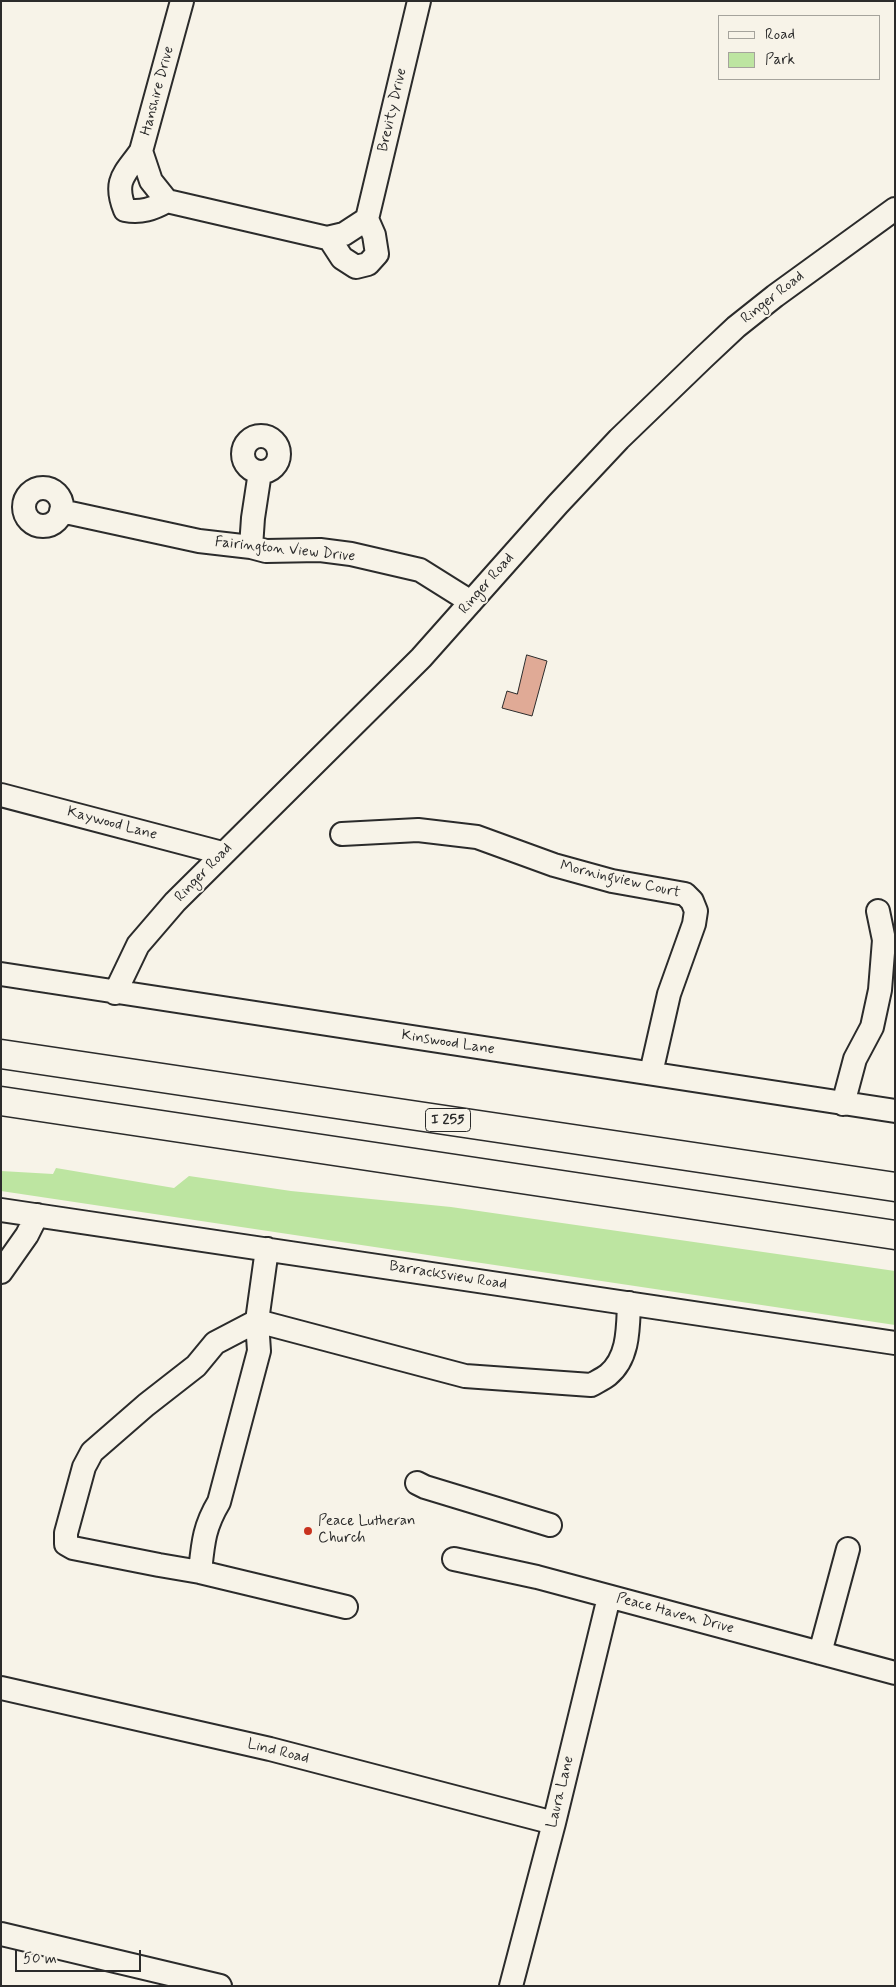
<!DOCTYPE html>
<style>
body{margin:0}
#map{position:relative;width:896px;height:1987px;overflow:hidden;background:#f7f3e8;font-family:Mynerve,sans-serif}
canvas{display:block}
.frame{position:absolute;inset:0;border:2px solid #2b2b2b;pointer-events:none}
.legend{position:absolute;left:718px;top:15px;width:162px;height:65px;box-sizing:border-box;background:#f7f3e8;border:1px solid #a5a39c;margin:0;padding:6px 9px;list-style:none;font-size:15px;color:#2b2b2b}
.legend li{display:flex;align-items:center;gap:10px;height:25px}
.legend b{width:25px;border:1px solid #a5a39c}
.scale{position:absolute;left:15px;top:1950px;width:126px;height:22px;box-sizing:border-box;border:2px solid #2b2b2b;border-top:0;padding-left:6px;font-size:15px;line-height:18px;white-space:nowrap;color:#2b2b2b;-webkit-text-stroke:4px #f7f3e8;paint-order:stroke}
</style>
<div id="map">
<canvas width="896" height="1987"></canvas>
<div class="frame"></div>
<ul class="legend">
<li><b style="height:6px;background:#f7f3e8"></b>Road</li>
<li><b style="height:14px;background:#bde5a1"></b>Park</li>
</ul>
<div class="scale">50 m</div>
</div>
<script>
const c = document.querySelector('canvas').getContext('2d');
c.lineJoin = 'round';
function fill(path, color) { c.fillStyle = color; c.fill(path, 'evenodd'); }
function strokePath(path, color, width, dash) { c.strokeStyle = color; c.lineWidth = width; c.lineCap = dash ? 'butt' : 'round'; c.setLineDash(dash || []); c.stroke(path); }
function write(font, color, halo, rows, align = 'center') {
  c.font = font + ' Mynerve,sans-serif'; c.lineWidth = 4; c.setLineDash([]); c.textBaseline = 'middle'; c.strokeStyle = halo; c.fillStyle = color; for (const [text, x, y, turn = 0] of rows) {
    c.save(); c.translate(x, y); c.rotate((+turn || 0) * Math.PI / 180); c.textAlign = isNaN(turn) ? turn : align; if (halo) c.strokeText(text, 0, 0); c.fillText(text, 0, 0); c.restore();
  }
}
fill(new Path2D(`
 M56,1168L174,1188L189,1176L291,1191L451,1207L895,1271V1325L1,1191V1171L53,1174Z`), '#bde5a1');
const building = new Path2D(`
 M527,655L547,661L532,716L502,708L507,691L517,694Z`);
fill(building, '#e0aa96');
strokePath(building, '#2b2b2b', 1);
const minor = new Path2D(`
 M182,1L141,151L151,181L167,201L327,238L344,234L367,219L419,1
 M141,151C125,174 113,180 125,210C141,213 153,209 167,201
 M329,238L342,258L356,267L368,264L377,254L374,235L367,219
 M243 454a18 18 0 1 1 36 0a18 18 0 1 1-36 0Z
 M24 507a19 19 0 1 1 38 0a19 19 0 1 1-38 0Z
 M61,511L199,541L251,547L266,551L320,550L351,554L420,570L471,602
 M251,547L253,518L260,472
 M1,795L222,853
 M342,834L418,830L477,837L554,865L612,881L685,894L692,901L696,911L694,924L669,994L651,1073
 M1,974L895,1111
 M115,993L138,945L175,902L421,658L558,504L619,439L703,358L736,327L775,296L895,209
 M843,1104L855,1059L872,1027L880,990L884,940L878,911
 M1,1210L895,1343
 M1,1272L27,1235L37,1215
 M417,1483L425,1487L550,1525
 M454,1559L537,1577L895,1673
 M200,1572C203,1543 204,1527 219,1502L259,1351L257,1321L267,1249
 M346,1607L200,1572L159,1565L73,1548L66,1544V1533L84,1467L92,1452L146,1405L196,1366L215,1343L257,1321L465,1376L591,1385C596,1382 603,1379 608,1375C629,1358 628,1328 629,1303
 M820,1653L848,1549
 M1,1688L270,1749L554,1823
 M1,1934L220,1986
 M511,1986L554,1823L609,1597`);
const highway = new Path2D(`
 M1,1054L895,1187
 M1,1101L895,1235`);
strokePath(minor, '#2b2b2b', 26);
strokePath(highway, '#2b2b2b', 31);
strokePath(minor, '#f7f3e8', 22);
strokePath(highway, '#f7f3e8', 28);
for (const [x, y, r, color] of [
 [308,1531,5,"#c8321e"]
]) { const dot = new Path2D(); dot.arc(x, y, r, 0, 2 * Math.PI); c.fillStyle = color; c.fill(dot); strokePath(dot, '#f7f3e8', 2); }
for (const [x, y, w] of [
 [448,1120,45]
]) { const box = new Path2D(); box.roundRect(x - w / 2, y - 11.5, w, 23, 4); c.fillStyle = '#f7f3e8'; c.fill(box); strokePath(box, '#2b2b2b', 1); }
write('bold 14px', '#2b2b2b', null, [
 ["I 255",448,1120]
]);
write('15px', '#2b2b2b', '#f7f3e8', [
 ["Hanshire Drive",158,91,-75],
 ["Brevity Drive",393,110,-77],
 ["Ringer Road",773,298,-38],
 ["Fairington View Drive",285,550,6],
 ["Ringer Road",487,584,-49],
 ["Kaywood Lane",112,824,15],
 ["Ringer Road",204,873,-46],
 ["Morningview Court",620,880,13],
 ["Kinswood Lane",448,1043,9],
 ["Barracksview Road",448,1276,9],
 ["Peace Haven Drive",675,1614,15],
 ["Lind Road",278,1752,14],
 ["Laura Lane",561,1792,-76]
]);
write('15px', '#2b2b2b', '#f7f3e8', [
 ["Peace Lutheran",318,1522],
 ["Church",318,1539]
], 'left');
</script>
